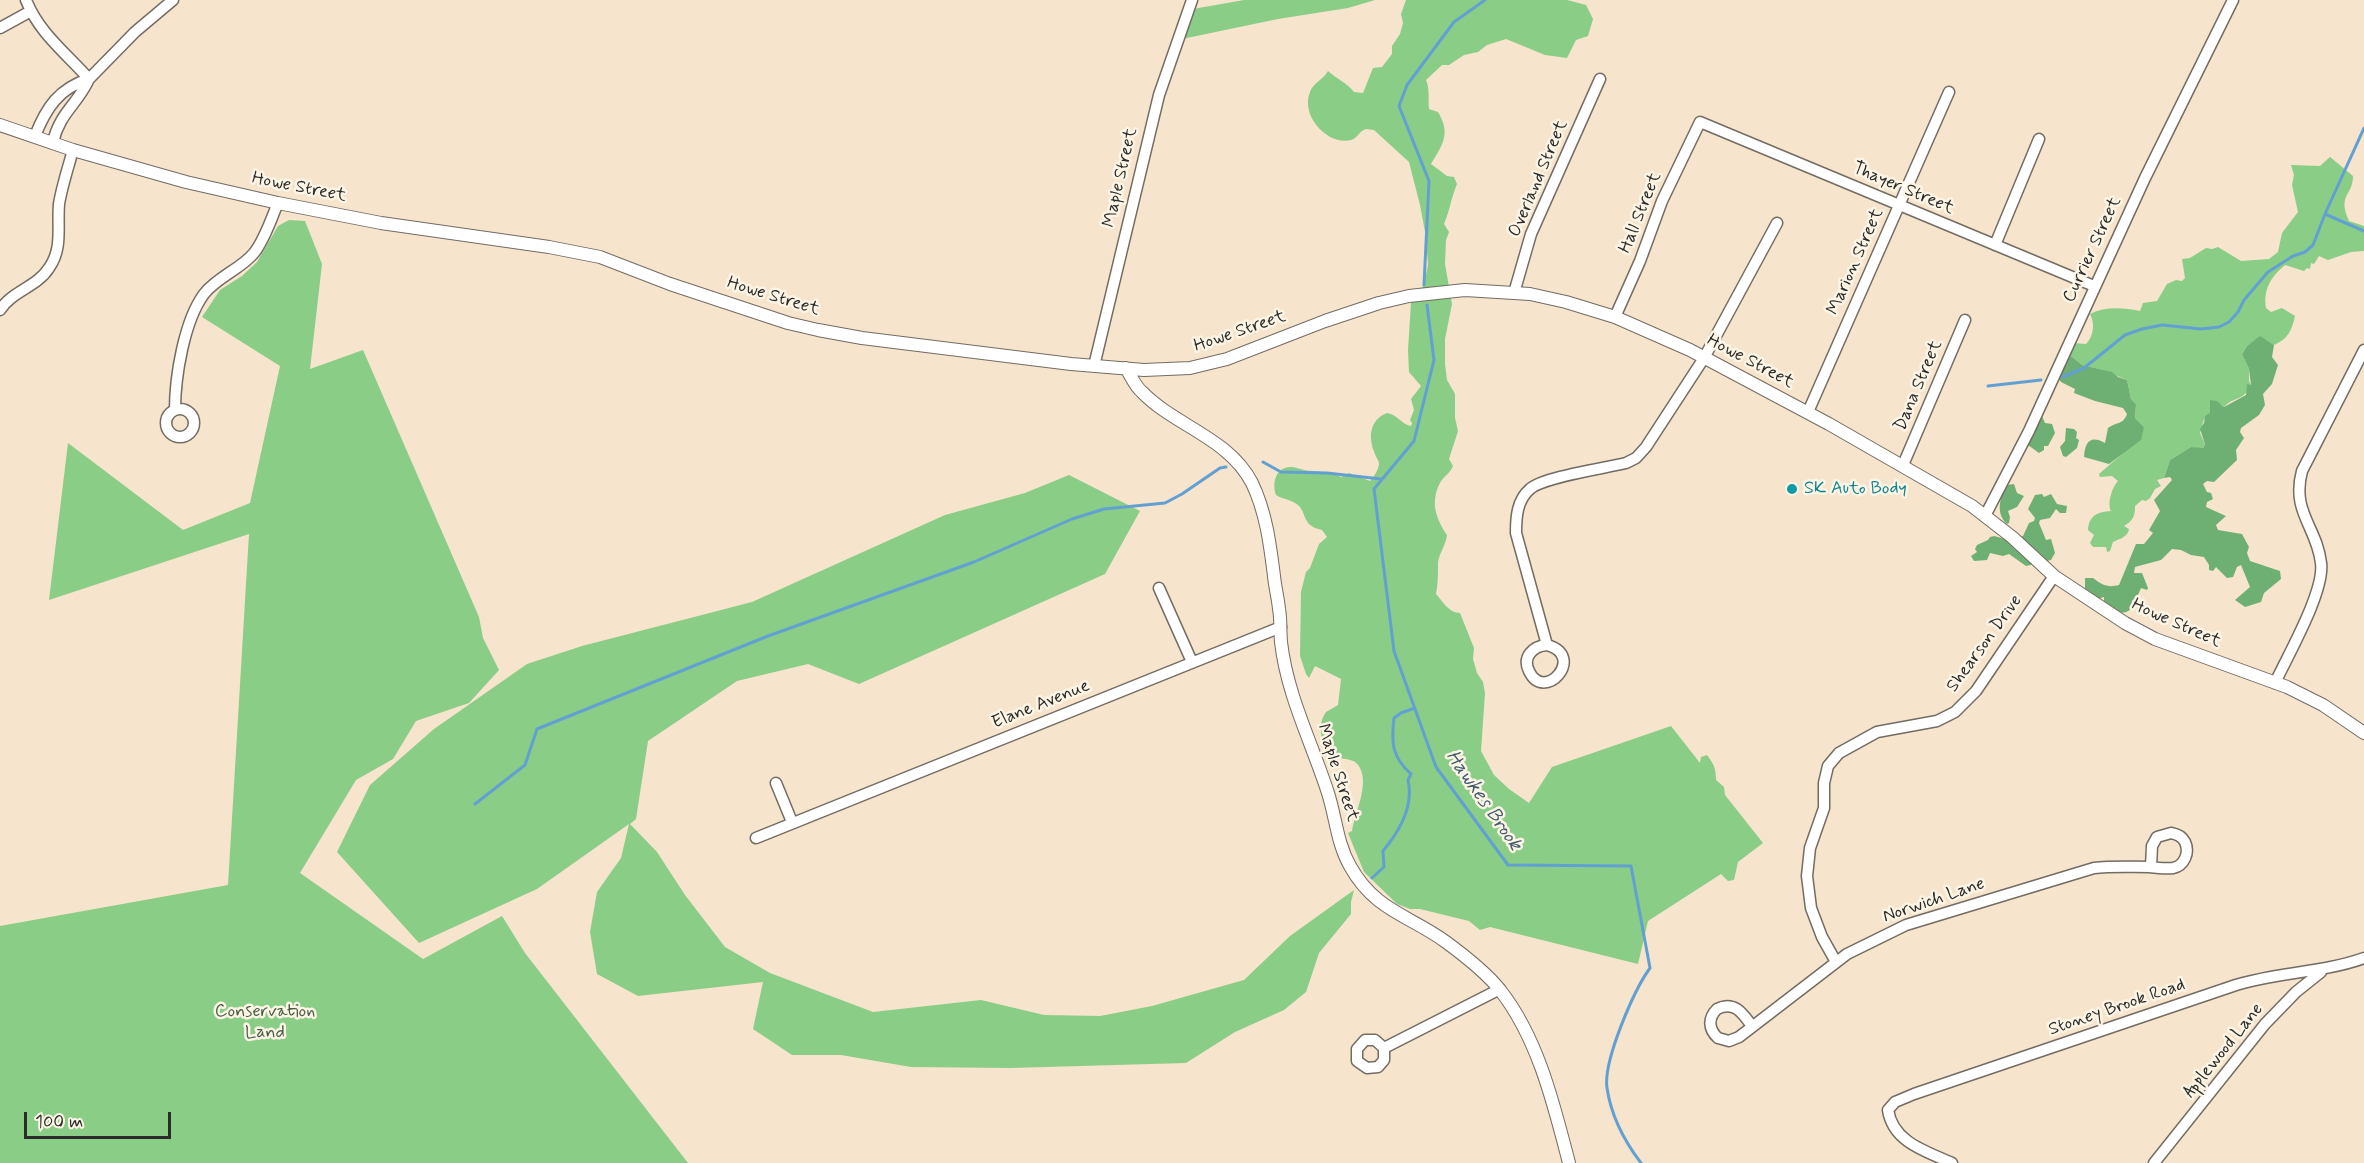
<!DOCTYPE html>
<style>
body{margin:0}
#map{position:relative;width:2364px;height:1163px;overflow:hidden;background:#f7e4cc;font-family:Mynerve,sans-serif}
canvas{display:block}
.scale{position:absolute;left:24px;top:1112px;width:147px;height:27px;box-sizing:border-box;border:3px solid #2b2b2b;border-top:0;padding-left:8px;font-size:18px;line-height:21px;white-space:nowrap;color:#2b2b2b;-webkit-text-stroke:4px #fcf5e5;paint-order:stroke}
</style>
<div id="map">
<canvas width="2364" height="1163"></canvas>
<div class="scale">100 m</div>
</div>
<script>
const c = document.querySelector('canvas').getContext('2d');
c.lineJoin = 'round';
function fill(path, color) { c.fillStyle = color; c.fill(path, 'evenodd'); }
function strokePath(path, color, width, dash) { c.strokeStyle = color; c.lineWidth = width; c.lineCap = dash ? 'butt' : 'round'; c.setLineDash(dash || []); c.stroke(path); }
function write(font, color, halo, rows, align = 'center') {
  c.font = font + ' Mynerve,sans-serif'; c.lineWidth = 5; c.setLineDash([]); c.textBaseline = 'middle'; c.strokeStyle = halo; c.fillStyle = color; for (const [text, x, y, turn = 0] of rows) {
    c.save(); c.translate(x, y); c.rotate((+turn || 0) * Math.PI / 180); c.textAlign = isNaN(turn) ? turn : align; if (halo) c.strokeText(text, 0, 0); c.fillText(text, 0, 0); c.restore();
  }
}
fill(new Path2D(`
 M1244,0H1375L1348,8L1278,19L1182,39L1193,9Z
 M1406,0H1567L1586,5L1593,19L1588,36L1576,40L1567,58L1545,55L1506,39L1487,45L1478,52L1464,55L1449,65H1442L1426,80C1430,89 1428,99 1429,109L1438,112C1451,134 1443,144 1431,164L1447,176L1454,177L1457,184C1451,198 1450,210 1444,224L1449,232L1446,240L1445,264L1452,304L1445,339V364L1447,380L1455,394V418L1458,431L1449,459L1453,466C1450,474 1442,477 1439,485C1430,504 1437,520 1447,535C1446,545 1438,555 1438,564C1438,574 1438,584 1436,594C1443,602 1449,613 1460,613L1474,648L1473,659L1477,673L1483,682L1485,693L1481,751L1494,775L1509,789L1529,803L1552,767L1671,726L1700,763L1701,757L1707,755C1714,764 1716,769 1716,780L1724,787L1725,795L1763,843L1738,862L1734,880L1728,881L1721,874L1648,921L1638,964L1490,927L1480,930L1469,921L1420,909H1410L1397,904L1364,872L1348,833L1352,831C1355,812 1369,786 1360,768C1355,757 1345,761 1336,756C1321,747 1316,726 1326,712L1338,705L1341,679L1315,666L1309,678L1306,674L1300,656L1301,592L1306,572L1310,568L1319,544L1327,537L1322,530C1300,526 1308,510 1295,503C1289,499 1282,499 1276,495C1272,484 1275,467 1291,467C1295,467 1300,469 1304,470C1316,472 1331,471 1341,477L1349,473L1370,481C1374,477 1379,469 1379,463C1379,461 1376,457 1375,454C1368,438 1369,420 1387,413C1398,415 1401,424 1411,426L1412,423L1410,420L1414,410L1411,399L1421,386L1409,372L1408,350L1411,303L1424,285L1428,265L1426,237L1420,205L1409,162L1374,130L1366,129C1359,131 1358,138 1351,140C1328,146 1300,116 1310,92C1313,83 1324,79 1328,71C1337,79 1347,83 1354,92L1363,93L1373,68L1382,67L1392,54V46L1400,34L1403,23L1401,14Z
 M2330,157L2353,176C2353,196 2337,194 2349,221L2364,226V251L2351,252L2328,260L2319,256L2314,264L2311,263L2310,269L2307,268L2304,271L2285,265C2271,277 2263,289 2266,308L2271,312L2282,308L2295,316C2292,330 2288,339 2274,345L2260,337L2247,346L2242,354L2249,369V381L2251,385C2243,402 2234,396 2224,407L2221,404L2212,405L2210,414L2204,419L2200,433L2205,444L2202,449L2191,447L2170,460L2164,478L2157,480L2161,486L2155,489L2150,498L2146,501L2142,500L2135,506C2135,516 2133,521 2124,526L2129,529C2128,537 2119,539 2113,542L2110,551L2107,552L2106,547H2093L2090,543L2094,535L2088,530C2089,515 2098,512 2111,511C2107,504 2112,487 2118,481L2112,476L2100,477L2099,474L2137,441L2144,427L2135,418L2136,404L2131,399L2127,380L2103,370L2082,365L2071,356L2068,358L2073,343L2086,344C2094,336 2095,323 2090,314C2106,306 2123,308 2140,311L2143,303L2157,301L2167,284L2176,280L2182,281L2185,278L2182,259L2190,258L2206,248L2212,249L2218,247L2241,261L2269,259L2278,252L2282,233L2298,212L2292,185L2294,175L2291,165L2320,166Z
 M289,220L305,221L322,264L310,369L363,350L479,617L483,638L499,670L469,703L416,721L393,759L356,780L300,873L423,959L502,916L525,953L688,1163H0V926L228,885L249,534L49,600L68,443L183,530L250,503L280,366L202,317L220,290L242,276L257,262L278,226Z
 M1069,475L1140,511L1105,574L859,684L808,664L737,681L648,741L636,819L630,824L657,852L685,895L725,947L770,973L873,1012L981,1000L1044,1015L1100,1016L1152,1006L1244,980L1290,936L1354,890L1351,902V914L1319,953L1306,992L1284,1010L1235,1032L1186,1063L1010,1068L911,1067L841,1055H792L753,1029L763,982L638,996L597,974L590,932L597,892L621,858L629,824L537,889L419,943L337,852L370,785L434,729L527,664L582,646L752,602L945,515L1025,493Z`), '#89cd86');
fill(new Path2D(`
 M2260,336L2274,345L2272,357L2278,365L2272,384L2263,394L2265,405L2259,415L2241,428L2240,432L2244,438L2236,450L2237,460L2214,482L2207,481L2203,484L2207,492L2211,493L2213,499L2207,502L2206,507L2226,516L2216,525L2218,530L2242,534L2249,547L2247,553L2250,561L2280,571L2281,579L2264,593L2261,602L2245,607L2235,600L2250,587L2241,565L2237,567L2233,577L2227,578L2216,567L2213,571L2209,570V565L2204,557L2191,555L2181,550L2172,549L2161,560L2135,567L2134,573H2142L2148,588L2147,590L2141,588L2135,602L2138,603C2123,618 2118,614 2104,602V597L2098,599L2085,589V578H2093C2102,585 2108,588 2119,585L2136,544H2144L2153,533L2149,530L2160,511L2154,500L2172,480L2170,477L2164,478L2170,460L2191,447L2203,448L2205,444L2200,429L2204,423L2205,416L2210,413V400L2217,401L2224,407L2246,395L2247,384L2251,385L2249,369L2242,354L2247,346Z
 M2071,356L2082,365L2112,372L2118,377L2127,380L2131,399L2136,404L2135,418L2144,427L2141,440L2109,464L2084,457C2085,441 2091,435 2105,443L2108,428C2116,422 2123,425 2127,414L2123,408L2095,401L2074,393L2075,389L2061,382L2058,378L2068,358Z
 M2039,416H2042L2045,423L2052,424L2055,433L2048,446H2044V450L2039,453L2028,445L2029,438Z
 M2066,428L2074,429L2077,432L2076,438L2079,440L2077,448L2066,457L2063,456L2060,447L2065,441Z
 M2014,484L2017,493L2024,496L2017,507L2008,511L2010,517L2009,523L2007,524C1995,513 2000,497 2007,485Z
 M2042,494L2044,497L2051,494L2057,504L2067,506L2066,513H2060L2056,509L2050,518L2040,520L2039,523L2046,540L2051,539L2055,553L2051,560L2026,566L2009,554L2003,556L1990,553L1987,560L1974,561L1971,556L1977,552L1975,549L1977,545L1988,540L1990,537L1994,536L2009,540L2023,536L2029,523L2034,521L2035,518L2028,509L2035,495Z`), '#6eb073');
strokePath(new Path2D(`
 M2364,128L2325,214L2364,231
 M1424,285L1429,181L1399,106L1407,85L1454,22L1485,0
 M1427,305L1434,360L1414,441L1374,489L1394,651L1436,767L1508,865L1631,866L1650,968C1634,990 1603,1061 1607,1088C1611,1115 1625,1142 1641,1163
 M2063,377L2084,368L2125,335L2142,329L2162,325L2201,329L2219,327L2229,322L2238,312L2244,300L2268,272L2293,256L2305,252L2313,245L2325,214
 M1988,386L2041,380
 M1263,462L1281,472L1327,473L1381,479
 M475,804L525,765L537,729L768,636L974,562L1072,519L1104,509L1165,503L1182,494L1220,468L1226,467
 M1372,878L1384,867L1383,851C1399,832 1414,806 1408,780L1411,774C1392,757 1391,743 1394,718L1401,713L1415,708`), '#62a0d3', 3);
const minor = new Path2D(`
 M26,0C39,33 66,53 89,79L135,32L173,0
 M0,28L31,11
 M35,136C46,108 59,88 89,79C78,104 60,112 53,142
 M1995,245L2039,139
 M1514,293L1531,234L1600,79
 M0,310C12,291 37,287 49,268C63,248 57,227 59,204C62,186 68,168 73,150
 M1615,317L1640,261L1662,201L1700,122L2094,286
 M1094,366L1159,95L1192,0
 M166 423a14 14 0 1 1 28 0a14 14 0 1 1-28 0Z
 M175,410C175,377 184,321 204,294C217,277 241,269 254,253C265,239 271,219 278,203
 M1808,412L1949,92
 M1903,465L1965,320
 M1985,516L2029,431L2145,178L2233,0
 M1159,588L1192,662
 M1547,645C1587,656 1544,704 1529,671C1522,657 1533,646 1547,645L1516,533C1516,517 1517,500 1530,489C1543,477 1606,468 1626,463L1636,458L1646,447L1704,358L1777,223
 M2275,683C2288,655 2325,591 2321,563C2317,527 2291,512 2302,471L2364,350
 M776,783L792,822
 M756,838L1281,627
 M1836,962L1822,937L1811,908L1807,876L1810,848L1824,808V783L1828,766L1839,753L1877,732L1937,721L1955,712L1976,691L2054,576
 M1752,1026C1743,1014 1735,1000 1717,1009C1708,1018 1708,1029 1718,1038L1729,1041L1739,1037L1847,954L1906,925L2094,868C2112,866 2130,867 2149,867C2157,868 2165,869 2173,868C2184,866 2190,853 2185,842C2182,836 2177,834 2171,833L2157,837L2152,846L2151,867
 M1384,1048V1060L1378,1067L1367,1068L1357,1061V1049L1365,1040H1375L1384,1048L1500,989
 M1952,1163C1925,1151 1893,1142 1888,1110L1895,1102L1914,1094L2236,985C2278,972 2322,973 2364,958
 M2154,1163L2265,1024L2296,992L2321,972`);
const tertiary = new Path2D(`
 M0,125L73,150L186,182L278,203L381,223L549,247L600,257L670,284L788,323L818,330L862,338L1071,364L1144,370L1190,368L1227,359L1325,321L1379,303L1409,296L1465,290L1530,294L1566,302L1615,317L1690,350L1829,424L1972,506L2012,537L2054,576L2125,623L2155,639L2287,687L2323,705L2364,733
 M1126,368C1131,376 1135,386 1142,392C1175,426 1229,438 1252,483C1266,512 1270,544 1274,576C1275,587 1278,598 1279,609C1281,620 1280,631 1281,642C1287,695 1312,743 1328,793C1336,818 1337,843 1350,866C1375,911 1409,915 1446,942C1465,956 1486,972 1500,990C1538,1038 1554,1105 1569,1163`);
strokePath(minor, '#726c63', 13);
strokePath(tertiary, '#726c63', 14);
strokePath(minor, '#fff', 10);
strokePath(tertiary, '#fff', 12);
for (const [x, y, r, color] of [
 [1792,489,6,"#0f9aa8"]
]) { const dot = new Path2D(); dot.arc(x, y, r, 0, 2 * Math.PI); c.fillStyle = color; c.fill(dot); strokePath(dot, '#fcf5e5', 2); }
write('18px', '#2b2b2b', '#fcf5e5', [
 ["Maple Street",1121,178,-77],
 ["Overland Street",1539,179,-67],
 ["Howe Street",299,188,11],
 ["Thayer Street",1903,189,23],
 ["Hall Street",1641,213,-68],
 ["Currier Street",2093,250,-65],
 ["Marion Street",1856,262,-66],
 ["Howe Street",773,297,17],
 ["Howe Street",1240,332,-19],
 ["Howe Street",1750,362,28],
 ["Dana Street",1919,386,-67],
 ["Howe Street",2176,624,24],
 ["Shearson Drive",1985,644,-54],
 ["Elane Avenue",1041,705,-22],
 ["Maple Street",1337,773,72],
 ["Norwich Lane",1934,901,-19],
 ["Stoney Brook Road",2117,1008,-19],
 ["Applewood Lane",2224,1051,-51]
]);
write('18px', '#0d838f', '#fcf5e5', [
 ["SK Auto Body",1804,489]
], 'left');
write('18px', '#475c46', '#fcf5e5', [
 ["Conservation",265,1012],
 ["Land",265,1033]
]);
write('italic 20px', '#415a6e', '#fcf5e5', [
 ["Hawkes Brook",1483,801,55]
]);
</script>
